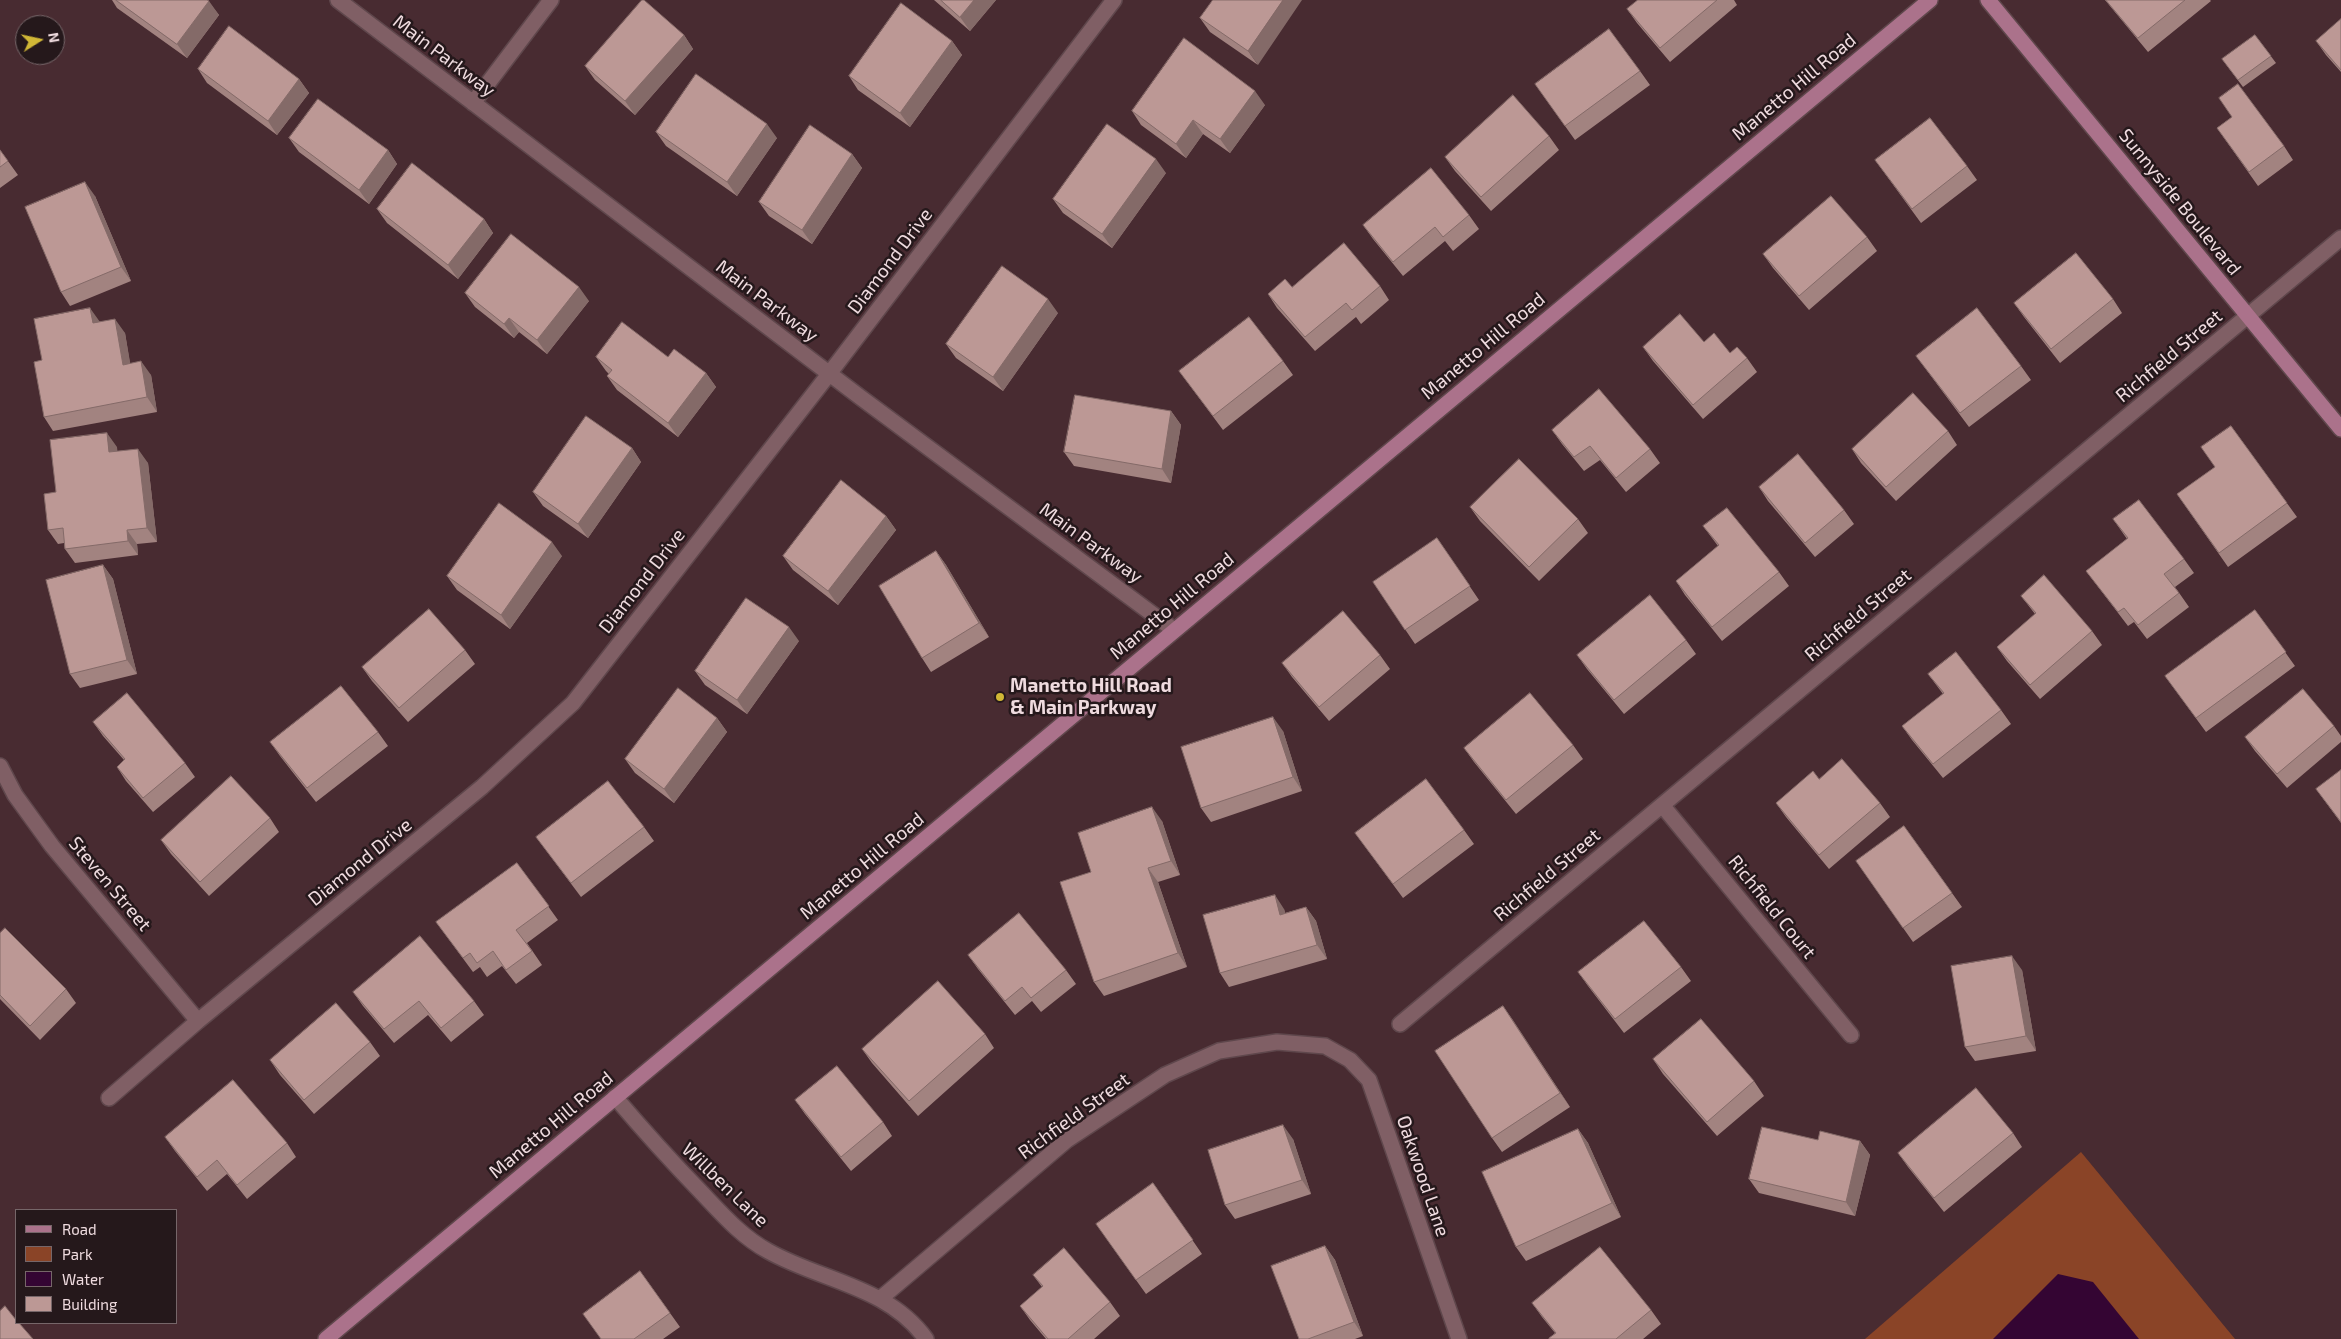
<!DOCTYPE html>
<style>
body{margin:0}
#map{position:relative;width:2341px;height:1339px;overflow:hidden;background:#482b31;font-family:"Exo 2",sans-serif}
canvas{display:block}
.legend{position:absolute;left:15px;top:1209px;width:162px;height:115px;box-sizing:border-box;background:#25181b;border:1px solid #766669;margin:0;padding:6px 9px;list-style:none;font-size:15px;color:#efdbdf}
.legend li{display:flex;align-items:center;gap:10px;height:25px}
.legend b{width:25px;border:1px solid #766669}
.north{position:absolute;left:15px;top:15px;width:50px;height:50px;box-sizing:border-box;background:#25181b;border:1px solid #766669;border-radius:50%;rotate:80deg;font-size:14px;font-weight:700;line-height:20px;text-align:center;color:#efdbdf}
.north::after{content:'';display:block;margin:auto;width:18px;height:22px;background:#d1b736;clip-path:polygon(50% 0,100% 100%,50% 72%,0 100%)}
</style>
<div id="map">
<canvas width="2341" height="1339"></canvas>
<ul class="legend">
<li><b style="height:6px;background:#ab728b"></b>Road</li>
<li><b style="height:14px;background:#8a4427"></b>Park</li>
<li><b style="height:14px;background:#340533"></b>Water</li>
<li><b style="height:14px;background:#bc9895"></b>Building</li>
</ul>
<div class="north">N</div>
</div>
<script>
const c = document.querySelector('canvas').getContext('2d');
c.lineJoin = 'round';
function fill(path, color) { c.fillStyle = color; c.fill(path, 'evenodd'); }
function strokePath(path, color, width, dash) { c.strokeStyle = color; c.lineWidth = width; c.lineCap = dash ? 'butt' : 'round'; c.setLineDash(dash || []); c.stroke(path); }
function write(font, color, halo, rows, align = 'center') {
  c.font = font + ' "Exo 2",sans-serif'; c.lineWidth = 5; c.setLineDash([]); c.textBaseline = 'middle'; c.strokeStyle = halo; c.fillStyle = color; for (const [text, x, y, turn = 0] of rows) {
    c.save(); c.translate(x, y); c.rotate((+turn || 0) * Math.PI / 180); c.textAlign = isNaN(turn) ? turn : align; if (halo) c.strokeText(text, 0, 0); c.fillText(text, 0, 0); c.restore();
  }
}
fill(new Path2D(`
 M2081,1152L2235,1339H1865Z`), '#8a4427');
fill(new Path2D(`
 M2058,1274L2093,1282L2139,1339H1993Z`), '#340533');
const minor = new Path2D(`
 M338,0L860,397L1174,630
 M473,103L551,0
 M0,766L15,795L52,846L198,1021
 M1662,805L1851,1035
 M1400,1024L2341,238
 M615,1097C643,1130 672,1162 702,1193C722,1214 742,1237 768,1251C821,1281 888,1286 926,1339
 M109,1098L198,1021L482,787L573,703L829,374L1114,0
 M881,1298L1067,1140L1165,1075L1219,1051L1277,1042L1325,1046L1350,1060L1369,1080L1459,1339`);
const major = new Path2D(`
 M1988,0L2341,429
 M326,1339L1930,0`);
strokePath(minor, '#5f474c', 18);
strokePath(major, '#5f474c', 18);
strokePath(minor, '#805f65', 15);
strokePath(major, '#ab728b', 15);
fill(new Path2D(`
 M112,0H207L219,15L187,58L117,8Z
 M934,0H996L970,31Z
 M1213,0L1258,65L1210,32L1200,18Z
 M1638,0H1734L1737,5L1670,62L1637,23L1627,9Z
 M2105,0H2210L2211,1L2148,52Z
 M2341,19V72L2326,55L2316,41Z
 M684,35L693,49L635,115L595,80L585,66Z
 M2255,35L2276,63L2243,87L2222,59Z
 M952,41L962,55L910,127L858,90L849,76Z
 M198,69L299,79L309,93L277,135L207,83Z
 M1640,71L1650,85L1575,140L1535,84Z
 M1265,105L1230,153L1203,134L1186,158L1141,125L1132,111Z
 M2232,117L2284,146L2293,160L2258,186L2217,128Z
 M656,132L777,138L737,196L666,146Z
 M1549,136L1559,150L1491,211L1455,171L1445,157Z
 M289,138L388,150L397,164L369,204L299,152Z
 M0,150L18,175L0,188Z
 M852,154L862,168L812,244L769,216L759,202Z
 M1875,160L1967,166L1977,180L1921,223Z
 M1166,173L1112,248L1063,213L1053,199Z
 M95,196L131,281L70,306L61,292Z
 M377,209L484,219L493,233L458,279L387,223Z
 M1469,215L1479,229L1453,251L1445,241L1403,276L1373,239L1363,225Z
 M1867,237L1877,251L1809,310L1773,268L1763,254Z
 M1380,286L1389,300L1361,324L1356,317L1315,351L1277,308L1268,294Z
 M465,293L589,301L547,354L519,332L514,338L475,307Z
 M2113,299L2122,313L2060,363L2024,317L2014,303Z
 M1058,313L1003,391L956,358L946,344Z
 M100,322L125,333L130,364L151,375L157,412L53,431L44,417L42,360Z
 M1704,342L1730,353L1747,358L1757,372L1703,419L1653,361L1643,347Z
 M1916,356L2021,366L2031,380L1969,427Z
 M596,357H668L706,373L716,387L678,437L617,390L607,376L609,374L606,371Z
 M1283,361L1293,375L1223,430L1179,371Z
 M1171,411L1181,425L1171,483L1074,466L1064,452Z
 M2231,426L2297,517L2228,567L2177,494L2215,467Z
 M1552,430L1650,449L1660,463L1626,492L1600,460L1584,471L1562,444Z
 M1948,431L1957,445L1896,501L1861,463L1852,449Z
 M117,447V451L148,463L157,542L137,544L138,555L75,563L65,549L64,543L58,544L48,530L56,492Z
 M632,448L641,462L588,538L543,506L533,492Z
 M1759,487L1844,510L1854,524L1815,557L1768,501Z
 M1470,507L1578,519L1588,533L1539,581L1480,521Z
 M886,516L896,530L838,605L793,570L783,556Z
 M2113,519L2184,559L2194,573L2175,587L2189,607L2147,639L2134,622L2128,626L2086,571L2127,539Z
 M1703,526L1779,572L1789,586L1722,641L1685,595L1676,581L1718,546Z
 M1437,538L1479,600L1415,644L1373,582Z
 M936,551L946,565L989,637L931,672L922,658Z
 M562,556L510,629L457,590L447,576Z
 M103,565L113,579L137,674L80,688L70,674Z
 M2021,596L2092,631L2102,645L2040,699L2007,661L1997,647L2035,614Z
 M2255,610L2295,666L2206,732L2165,676Z
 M1686,640L1696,654L1624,714L1587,669L1577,655Z
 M799,641L747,714L705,685L695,671Z
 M465,650L475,664L408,722L372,681L362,667Z
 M1380,655L1390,669L1329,721L1292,677L1282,663Z
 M1928,674L2001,710L2011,724L1943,778L1912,740L1902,726L1943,694Z
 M717,718L727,732L674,803L635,773L625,759Z
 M93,722L185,763L195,777L153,812L126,781L117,767L124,760L103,736Z
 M2334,726L2341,736V742L2287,788L2255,751L2245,737Z
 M1283,731L1302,791L1211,822L1201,808Z
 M378,732L388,746L316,802L280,756L270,742Z
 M1573,745L1583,759L1516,814L1474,762L1464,748Z
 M2341,770V823L2316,789Z
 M1819,779L1880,803L1890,817L1829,869L1786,817L1776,803Z
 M270,818L279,832L209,896L171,854L161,840Z
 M1162,821L1180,875L1158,882L1187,967L1104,996L1094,982L1091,872Z
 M1904,826L1962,907L1913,942L1856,861Z
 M644,827L654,841L581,897L536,837Z
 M1464,830L1474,844L1403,898L1355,833Z
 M517,863L558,920L527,943L542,965L516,984L502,966L487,977L480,967L473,972L436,922Z
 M1306,907L1316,921L1327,959L1229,987L1220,973L1284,909L1285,913Z
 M0,933L66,989L76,1003L40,1040L0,999Z
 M968,955L1066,970L1076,984L1041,1012L1032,1001L1015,1015L978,969Z
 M1681,967L1691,981L1624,1033L1588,986L1578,972Z
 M2022,970L2036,1051L1975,1061L1965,1047Z
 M353,992L474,1001L484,1015L451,1042L428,1015L394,1043L363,1006Z
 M1503,1006L1570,1107L1502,1152L1492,1138Z
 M985,1034L994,1048L918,1116L872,1063L862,1049Z
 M370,1042L380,1056L314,1114L280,1075L270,1060Z
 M1653,1059L1754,1081L1764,1096L1717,1136L1663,1074Z
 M795,1100L883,1122L892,1136L851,1171L805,1114Z
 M1578,1129L1588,1143L1621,1217L1526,1261L1516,1247Z
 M2013,1133L2022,1147L1944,1212L1908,1167L1898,1153Z
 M165,1137L287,1143L296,1157L247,1199L227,1174L207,1191L175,1151Z
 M1293,1139L1311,1194L1235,1219L1225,1205Z
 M1818,1140L1860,1141L1870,1155L1855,1216L1759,1193L1749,1179Z
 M1153,1183L1202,1254L1146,1294L1106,1238Z
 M1325,1246L1335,1260L1363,1336L1355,1339H1299Z
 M640,1271L680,1327L663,1339H601Z
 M1033,1275L1110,1302L1120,1316L1094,1339H1046L1030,1320L1020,1306L1042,1287Z
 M1532,1303L1651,1310L1661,1324L1643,1339H1549L1555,1333L1542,1317Z`), '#a28380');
fill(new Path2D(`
 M974,0H996L970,31L960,17Z
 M1283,0H1302L1258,65L1248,51Z
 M209,1L219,15L187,58L177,44Z
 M684,35L693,49L635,115L625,101Z
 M952,41L962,55L910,127L900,113Z
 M299,79L309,93L277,135L268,121Z
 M1255,91L1265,105L1230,153L1220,139Z
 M1193,120L1203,134L1186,158L1176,144Z
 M767,124L777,138L737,196L727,182Z
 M388,150L397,164L369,204L359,190Z
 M852,154L862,168L812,244L802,230Z
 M1156,159L1166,173L1112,248L1102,234Z
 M85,182L95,196L131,281L121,267Z
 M484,219L493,233L458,279L448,265Z
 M579,287L589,301L547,354L537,340Z
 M1048,299L1058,313L1003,391L993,377Z
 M90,308L100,322L93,323Z
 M509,318L519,332L514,338L504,324Z
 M115,319L125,333L133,379L123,365Z
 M141,361L151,375L157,412L147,397Z
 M706,373L716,387L678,437L668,423Z
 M1171,411L1181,425L1171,483L1162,469Z
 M107,433L117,447L119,466L109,452Z
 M632,448L641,462L588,538L578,524Z
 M138,449L148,463L157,542L147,528Z
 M886,516L896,530L838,605L828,591Z
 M127,530L137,544L138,555L128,541Z
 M552,542L562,556L510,629L501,615Z
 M936,551L946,565L989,637L979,623Z
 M103,565L113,579L137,674L127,660Z
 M789,627L799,641L747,714L737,700Z
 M1273,717L1283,731L1302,791L1293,777Z
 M717,718L727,732L674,803L664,789Z
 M1152,807L1162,821L1180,875L1171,861Z
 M1148,868L1158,882L1187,967L1178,953Z
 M1275,895L1284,909L1290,929L1280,915Z
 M1306,907L1316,921L1327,959L1317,945Z
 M2012,956L2022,970L2036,1051L2026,1036Z
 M1503,1006L1513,1020L1570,1107L1560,1093Z
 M1283,1125L1293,1139L1311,1194L1302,1180Z
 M1578,1129L1588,1143L1621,1217L1612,1203Z
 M1860,1141L1870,1155L1855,1216L1846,1202Z
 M1325,1246L1335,1260L1363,1336L1354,1322Z`), '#846a68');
const building = new Path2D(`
 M116,0H207L209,1L177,44Z
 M642,0H644L684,35L625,101L585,66Z
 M941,0H974L960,17Z
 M1213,0H1283L1248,51L1200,18Z
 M1638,0H1717L1660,48L1627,9Z
 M2106,0H2185L2138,38Z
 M901,3L952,41L900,113L849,76Z
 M2341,19V70L2316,41Z
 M229,26L299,79L268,121L198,69Z
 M1609,29L1640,71L1565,126L1535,84Z
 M2255,35L2271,56L2238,80L2222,59Z
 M1184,38L1255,91L1220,139L1193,120L1176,144L1132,111Z
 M696,74L767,124L727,182L656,132Z
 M2238,84L2284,146L2249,172L2217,128L2232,117L2219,98Z
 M1513,95L1549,136L1481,197L1445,157Z
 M318,99L388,150L359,190L289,138Z
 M1930,118L1967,166L1912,209L1875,160Z
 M1107,124L1156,159L1102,234L1053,199Z
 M810,125L852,154L802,230L759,202Z
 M0,150L8,161L0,167Z
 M412,163L484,219L448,265L377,209Z
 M1431,168L1469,215L1443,237L1435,227L1393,262L1363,225Z
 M85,182L121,267L61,292L25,207Z
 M1831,196L1867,237L1799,296L1763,254Z
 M511,234L579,287L537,340L509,318L504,324L465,293Z
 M1344,243L1380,286L1352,310L1346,303L1305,337L1268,294L1285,279L1292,287Z
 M2076,253L2113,299L2051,349L2014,303Z
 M1002,266L1048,299L993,377L946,344Z
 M90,308L93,323L115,319L123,365L141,361L147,397L44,417L34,362L42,360L34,319Z
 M1977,308L2021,366L1960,413L1916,356Z
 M1680,314L1704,342L1714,333L1730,353L1737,347L1747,358L1693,405L1643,347Z
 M1249,317L1283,361L1213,416L1179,371Z
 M622,322L668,357L674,349L706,373L668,423L607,376L612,370L596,357Z
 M1599,389L1650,449L1616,478L1590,446L1574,457L1552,430Z
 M1913,393L1948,431L1886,487L1852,449Z
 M1075,395L1171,411L1162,469L1064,452Z
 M586,416L632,448L578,524L533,492Z
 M2231,426L2287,503L2219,553L2177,494L2215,467L2201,447Z
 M107,433L109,452L138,449L147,528L127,530L128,541L65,549L63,528L48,530L44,494L56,492L50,440Z
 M1798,454L1844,510L1805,543L1759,487Z
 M1519,459L1578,519L1529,567L1470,507Z
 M841,480L886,516L828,591L783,556Z
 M2139,500L2184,559L2164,574L2179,593L2138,625L2124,608L2118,612L2086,571L2128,538L2113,519Z
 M499,503L552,542L501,615L447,576Z
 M1727,508L1779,572L1712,627L1676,581L1719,545L1703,526Z
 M1437,538L1470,586L1405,630L1373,582Z
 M936,551L979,623L922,658L879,586Z
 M103,565L127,660L70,674L46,580Z
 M2044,575L2092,631L2030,685L1997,647L2036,613L2021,596Z
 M1650,595L1686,640L1614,700L1577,655Z
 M746,598L789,627L737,700L695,671Z
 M429,609L465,650L399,708L362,667Z
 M2255,610L2286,652L2196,718L2165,676Z
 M1343,611L1380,655L1319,707L1282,663Z
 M1956,652L2001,710L1933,764L1902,726L1944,693L1928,674Z
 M341,686L378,732L307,788L270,742Z
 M678,688L717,718L664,789L625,759Z
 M2303,689L2334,726L2277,774L2245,737Z
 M127,693L185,763L143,798L117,767L125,759L93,722Z
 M1530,693L1573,745L1506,800L1464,748Z
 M1273,717L1293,777L1201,808L1181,747Z
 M1842,759L1880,803L1819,855L1776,803L1813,771L1819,779Z
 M2341,770V822L2316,789Z
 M231,776L270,818L200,882L161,840Z
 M1426,779L1464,830L1393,884L1355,833Z
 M608,781L644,827L571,883L536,837Z
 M1152,807L1171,861L1148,868L1178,953L1094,982L1060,882L1091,872L1078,833Z
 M1904,826L1952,893L1903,928L1856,861Z
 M517,863L549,906L516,930L532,951L506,970L493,951L477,963L470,953L463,958L436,922Z
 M1275,895L1280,915L1306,907L1317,945L1220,973L1203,915Z
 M1019,913L1066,970L1031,998L1022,987L1005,1001L968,955Z
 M1644,921L1681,967L1615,1019L1578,972Z
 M5,928L66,989L30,1026L0,995V933Z
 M420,936L474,1001L441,1028L419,1001L384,1029L353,992Z
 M2012,956L2026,1036L1965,1047L1951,966Z
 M938,981L985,1034L909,1101L862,1049Z
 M336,1003L370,1042L304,1100L270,1060Z
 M1503,1006L1560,1093L1492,1138L1435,1051Z
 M1701,1019L1754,1081L1707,1122L1653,1059Z
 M837,1066L883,1122L841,1157L795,1100Z
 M233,1080L287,1143L237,1185L217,1160L197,1177L165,1137Z
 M1976,1088L2013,1133L1934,1198L1898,1153Z
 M1283,1125L1302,1180L1225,1205L1208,1150Z
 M1762,1127L1818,1140L1820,1131L1860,1141L1846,1202L1749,1179Z
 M1578,1129L1612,1203L1516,1247L1482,1172Z
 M1153,1183L1193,1240L1136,1280L1096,1224Z
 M1325,1246L1354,1322L1308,1339H1299L1271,1266Z
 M1600,1247L1651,1310L1616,1339H1549V1338L1556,1333L1532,1303Z
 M1064,1248L1110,1302L1068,1339H1048L1020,1306L1043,1286L1033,1275Z
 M640,1271L670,1313L634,1339H601L583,1314Z
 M5,1306L16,1320V1323H19L33,1339H0V1311Z`);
fill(building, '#bc9895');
strokePath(building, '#846a68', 1);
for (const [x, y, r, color] of [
 [1000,697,5,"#d1b736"]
]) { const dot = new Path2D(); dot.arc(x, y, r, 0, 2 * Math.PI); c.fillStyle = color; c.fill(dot); strokePath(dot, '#25181b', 2); }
write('19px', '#efdbdf', '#25181b', [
 ["Main Parkway",444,56,37],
 ["Manetto Hill Road",1794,87,-40],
 ["Sunnyside Boulevard",2180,202,51],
 ["Diamond Drive",890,261,-53],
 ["Main Parkway",767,301,37],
 ["Manetto Hill Road",1483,346,-40],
 ["Richfield Street",2169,356,-40],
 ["Main Parkway",1091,543,36],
 ["Diamond Drive",642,581,-52],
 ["Manetto Hill Road",1172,606,-40],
 ["Richfield Street",1858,615,-40],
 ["Diamond Drive",360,862,-39],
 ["Manetto Hill Road",862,866,-40],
 ["Richfield Street",1547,875,-40],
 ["Steven Street",110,884,50],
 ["Richfield Court",1772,907,51],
 ["Richfield Street",1074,1116,-36],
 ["Manetto Hill Road",551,1125,-40],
 ["Oakwood Lane",1423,1176,71],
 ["Willben Lane",725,1185,44]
]);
write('bold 19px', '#efdbdf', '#25181b', [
 ["Manetto Hill Road",1010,686],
 ["& Main Parkway",1010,708]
], 'left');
</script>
